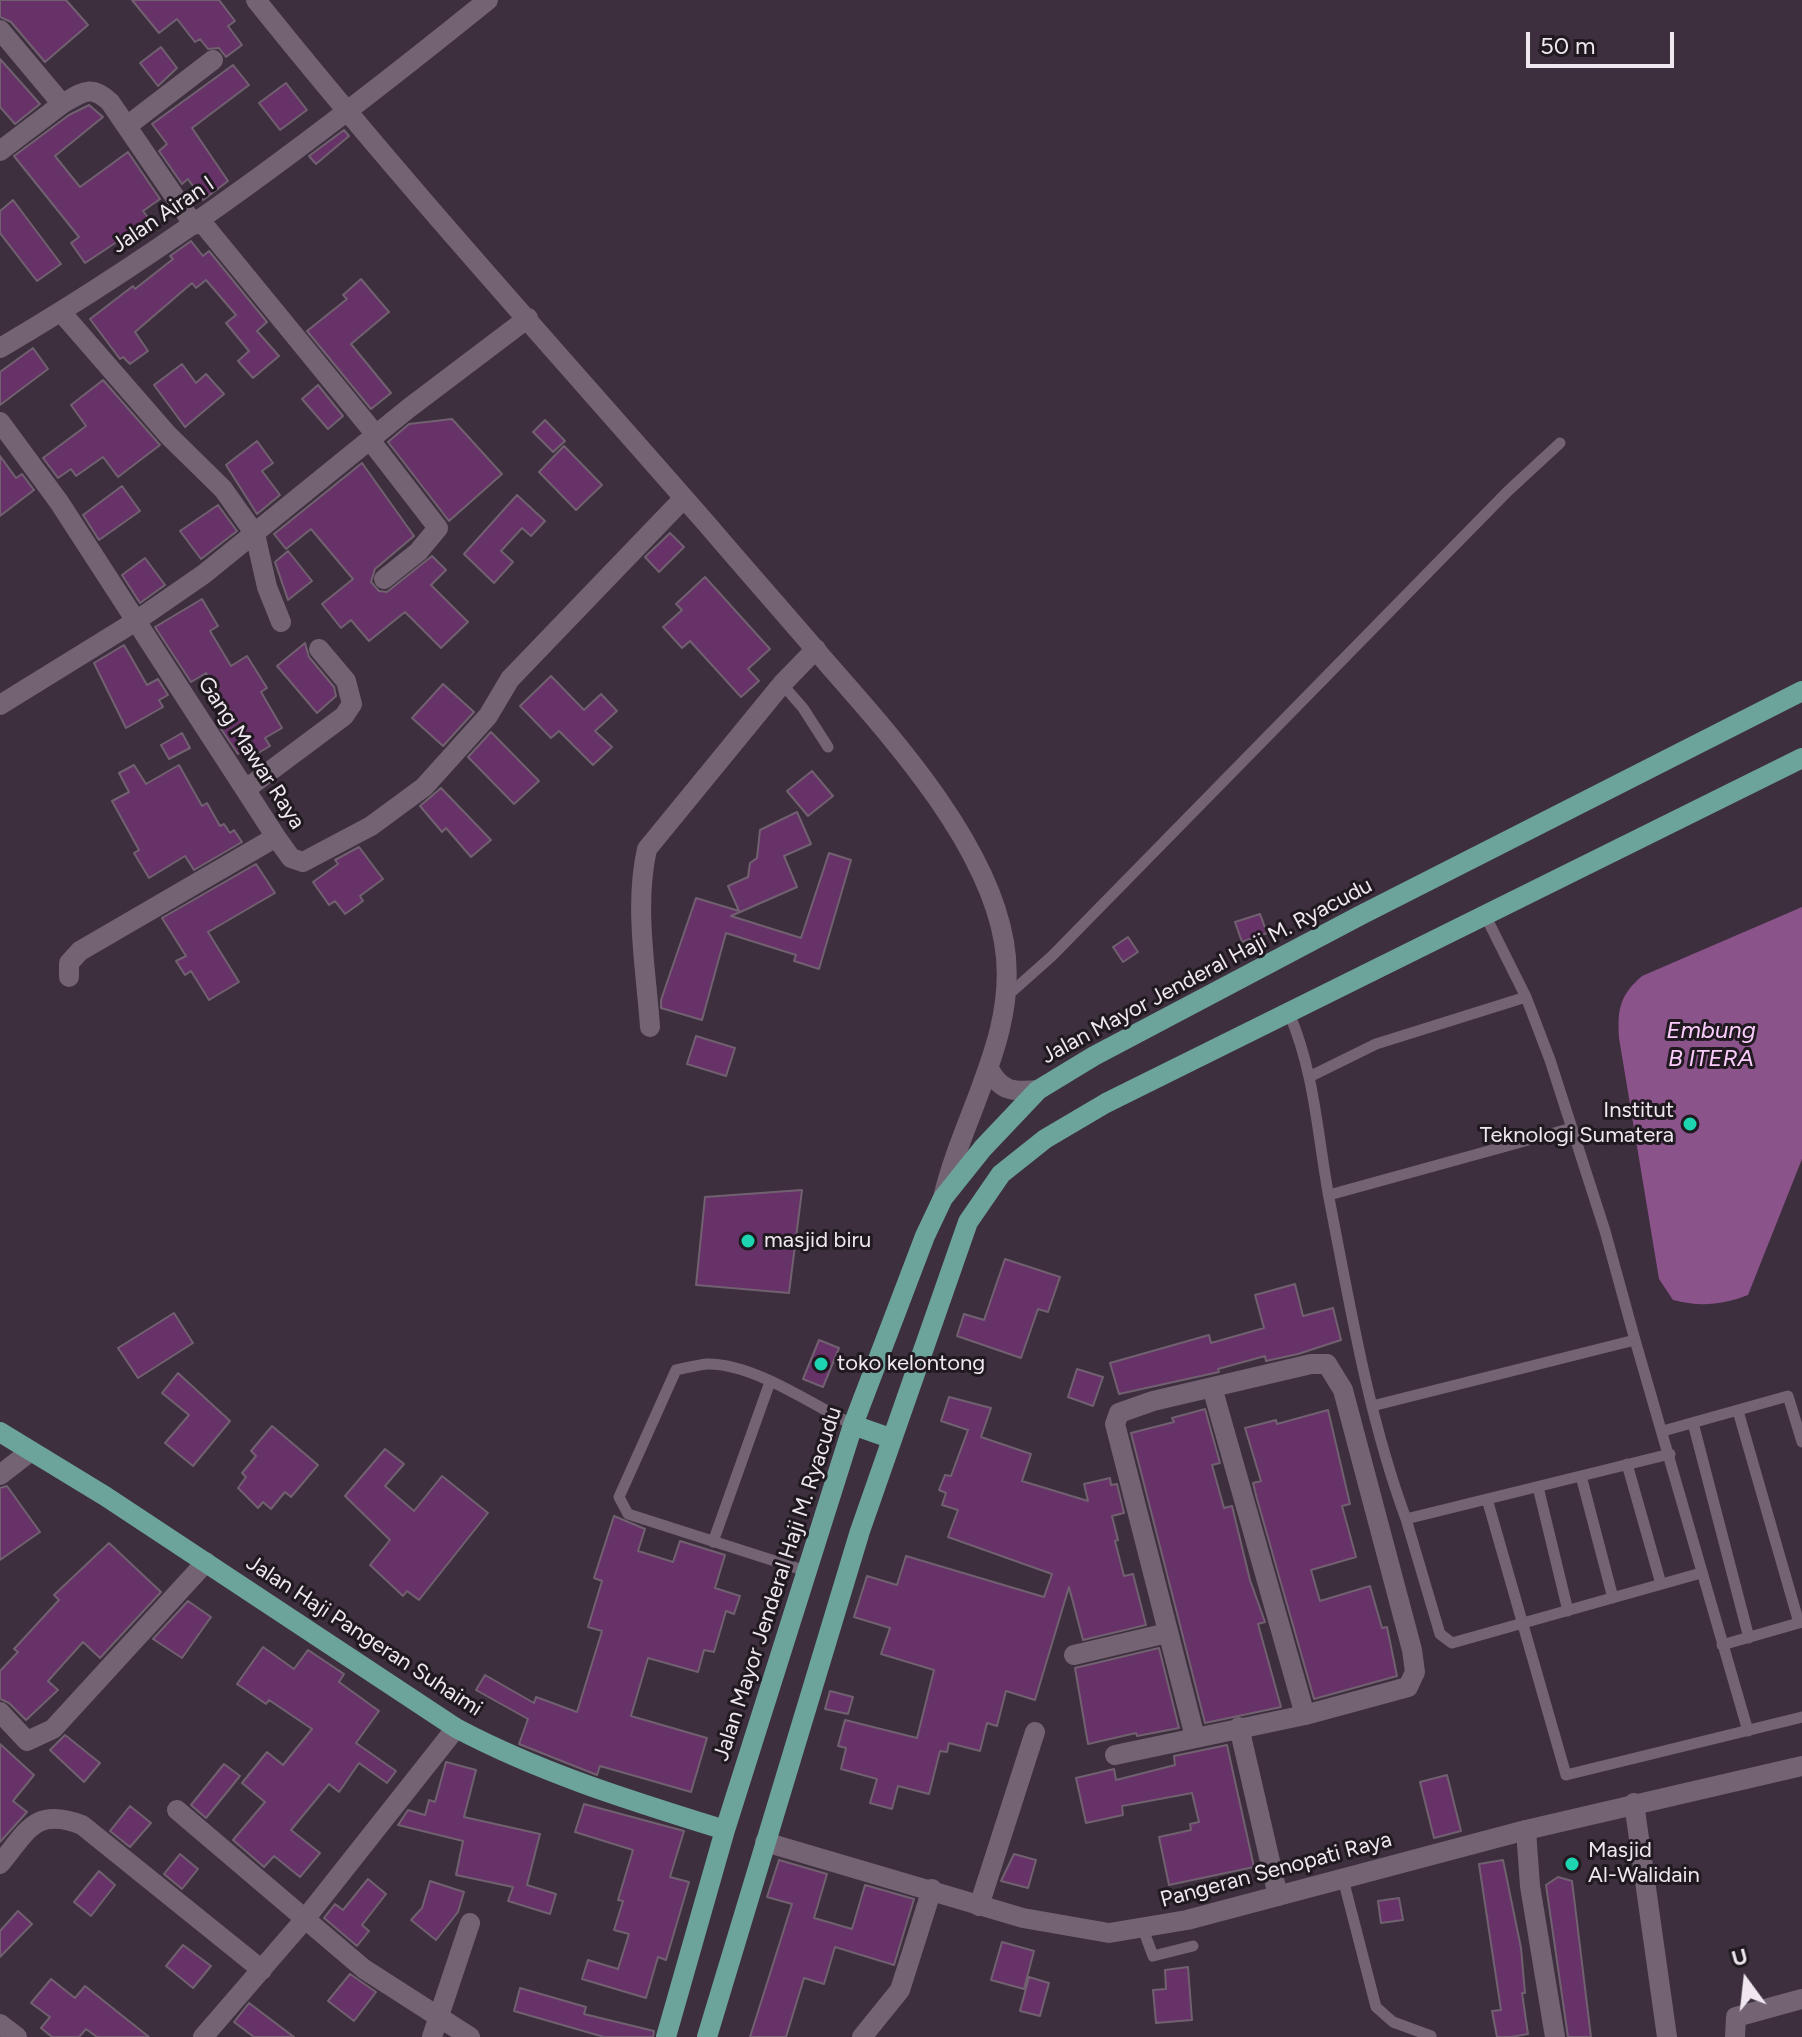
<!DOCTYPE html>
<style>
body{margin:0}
#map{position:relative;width:1802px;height:2037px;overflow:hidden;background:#3d2f3d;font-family:Figtree,sans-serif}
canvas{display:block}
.north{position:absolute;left:1706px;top:1941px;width:80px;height:80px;-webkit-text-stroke:6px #201a20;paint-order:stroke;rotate:345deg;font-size:22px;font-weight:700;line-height:32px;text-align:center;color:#f0e7f0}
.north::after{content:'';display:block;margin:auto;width:28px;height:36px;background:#f0e7f0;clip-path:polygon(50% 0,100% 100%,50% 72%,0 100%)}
.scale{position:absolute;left:1526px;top:32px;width:148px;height:36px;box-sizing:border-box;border:4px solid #f0e7f0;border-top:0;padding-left:10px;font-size:24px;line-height:28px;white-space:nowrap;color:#f0e7f0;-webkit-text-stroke:6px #201a20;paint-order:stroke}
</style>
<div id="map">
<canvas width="1802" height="2037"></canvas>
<div class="north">U</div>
<div class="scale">50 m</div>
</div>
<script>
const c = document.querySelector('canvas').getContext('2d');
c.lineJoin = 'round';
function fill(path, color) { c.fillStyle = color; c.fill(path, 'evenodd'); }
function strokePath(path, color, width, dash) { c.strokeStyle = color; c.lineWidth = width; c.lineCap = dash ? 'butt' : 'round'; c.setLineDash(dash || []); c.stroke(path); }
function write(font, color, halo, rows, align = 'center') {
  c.font = font + ' Figtree,sans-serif'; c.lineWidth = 6; c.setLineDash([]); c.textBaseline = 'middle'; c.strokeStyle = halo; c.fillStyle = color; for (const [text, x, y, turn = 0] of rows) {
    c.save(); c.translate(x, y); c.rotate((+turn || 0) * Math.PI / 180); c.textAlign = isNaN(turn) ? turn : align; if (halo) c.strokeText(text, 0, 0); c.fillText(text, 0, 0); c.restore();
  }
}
fill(new Path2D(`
 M1802,907V1159L1748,1295C1723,1305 1699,1307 1673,1300L1659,1279L1619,1038C1617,1009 1620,995 1642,976Z`), '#8a538a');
const building = new Path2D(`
 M0,0H66L88,25L45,62L11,22L0,17Z
 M132,0H219L235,21L228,26L242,45L226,57L219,48L208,49L200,39L195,42L177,19L159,33Z
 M161,47L177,68L158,86L140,63Z
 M0,59L40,104L15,124L0,107Z
 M233,65L249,85L192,128L228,181L203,200L188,179L182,184L159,151L167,144L152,124Z
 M286,83L307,110L280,130L259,103Z
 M89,105L103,117L55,156L80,187L128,152L160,199L143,211L150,220L85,263L71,243L79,237L14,156L69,115Z
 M344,130L349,136L316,164L309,156Z
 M13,200L61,264L37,281L0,233V211Z
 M191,241L203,256L209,251L267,322L257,331L279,356L253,378L238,361L249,351L226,323L236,315L206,280L196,288L192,283L135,332L148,351L130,364L123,357L120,359L90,319L133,286L135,289L173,259L170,256Z
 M361,279L389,312L351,344L391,393L371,409L307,331L347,299L343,295Z
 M33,348L48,369L0,405V372Z
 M182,364L196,383L206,374L224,394L185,427L154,385Z
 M103,380L160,445L118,477L103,457L76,476L71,469L58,478L43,458L86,426L71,405Z
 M318,385L343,416L328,429L302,399Z
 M452,419L502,474L449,521L388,442L409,424Z
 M545,420L565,441L553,452L533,432Z
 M257,441L273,463L262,471L280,495L257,514L226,465Z
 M564,446L602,485L576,510L539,472Z
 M0,456L16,478L22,474L34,490L0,516Z
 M362,463L414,536L375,569L371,582L379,591L387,592L432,556L446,570L431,585L468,622L441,648L405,612L369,641L351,620L341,628L322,604L353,579L311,529L286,549L274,534Z
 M122,486L140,511L99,540L83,515Z
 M517,495L545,521L531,536L522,528L501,551L513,562L494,583L464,554Z
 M218,505L237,531L201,559L180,531Z
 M670,533L684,547L659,572L645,557Z
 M288,551L312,581L288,600L275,562Z
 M145,558L165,585L140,603L122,575Z
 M705,577L770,649L748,669L759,681L741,697L690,641L682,648L663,627L682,610L676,604Z
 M202,599L218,626L210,631L231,666L247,656L267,688L261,692L282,728L265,738L270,746L253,756L248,748L238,754L221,729L236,720L206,673L191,682L155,627Z
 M305,643L309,657L334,687L336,696L317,713L277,666Z
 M124,645L147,685L158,679L168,695L159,700L163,707L126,728L94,663Z
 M551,676L584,710L601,694L617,711L595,731L612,747L593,765L559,731L551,738L520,706Z
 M443,684L474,712L443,746L412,718Z
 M491,732L539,781L514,804L468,757Z
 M182,733L190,748L169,759L161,745Z
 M134,765L146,784L179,765L202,806L207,803L220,826L224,824L230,833L234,830L242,842L194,870L185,856L149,878L134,853L139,850L112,801L129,792L119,773Z
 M812,771L833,796L808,816L787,791Z
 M441,788L491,840L471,857L446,828L442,832L420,806Z
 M797,812L811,844L784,856L797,887L731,916L801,938L829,853L851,860L819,969L794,961L796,955L726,933L702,1020L661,1008V1000L696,898L739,911L728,886L748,877L750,863L757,858L760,830Z
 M359,847L383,879L360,896L363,901L345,914L335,901L329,905L313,882L338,864L335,860Z
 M256,864L275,893L208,932L239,982L209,1000L191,971L185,975L176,961L186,956L162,918Z
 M1260,914L1267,933L1242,942L1235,922Z
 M1128,937L1138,952L1123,962L1113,947Z
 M696,1036L735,1048L726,1076L687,1064Z
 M802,1190L789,1293L696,1285L705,1197Z
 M1005,1259L1060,1277L1048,1312L1038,1309L1021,1358L957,1336L964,1314L984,1320Z
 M1295,1284L1303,1316L1333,1308L1341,1340L1298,1354L1266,1361L1265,1356L1218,1369L1219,1372L1119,1394L1110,1363L1209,1335L1211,1343L1264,1328L1255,1295Z
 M174,1313L193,1343L138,1378L118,1348Z
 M819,1340L839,1348L823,1387L803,1379Z
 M1077,1369L1103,1377L1093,1406L1068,1397Z
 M178,1373L230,1421L193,1466L165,1443L189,1415L162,1393Z
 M949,1397L991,1408L981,1437L1031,1454L1022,1481L1088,1501L1084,1484L1110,1478L1111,1485L1117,1484L1124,1513L1112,1516L1118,1540L1115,1541L1124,1576L1133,1574L1146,1625L1083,1640L1069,1587L1035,1700L1006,1691L997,1726L987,1723L980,1751L949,1743L947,1752L940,1751L929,1794L898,1786L892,1809L870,1803L877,1779L841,1769L846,1748L838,1746L845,1720L917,1738L934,1670L881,1654L890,1628L854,1617L867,1576L897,1585L906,1556L1044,1597L1052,1574L948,1537L958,1510L942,1505L946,1493L939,1490L945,1475L951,1476L968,1430L941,1421Z
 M1205,1409L1220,1463L1212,1465L1224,1508L1232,1506L1250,1580L1265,1622L1258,1624L1281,1707L1205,1723L1131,1433L1174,1422L1172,1418Z
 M1328,1410L1350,1504L1342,1506L1356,1557L1311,1570L1320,1601L1370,1586L1382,1628L1387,1627L1397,1676L1314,1699L1257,1499L1253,1483L1261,1481L1245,1428L1276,1420L1277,1424Z
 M272,1426L318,1465L291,1497L285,1492L271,1509L263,1502L258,1508L238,1488L246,1477L242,1473L256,1456L251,1451Z
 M385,1449L404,1464L385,1486L414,1511L442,1476L488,1513L419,1600L407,1591L403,1596L370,1565L390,1540L345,1496Z
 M7,1486L40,1532L0,1560V1488Z
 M614,1516L645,1529L638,1551L673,1562L680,1541L725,1555L715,1588L740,1596L734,1614L726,1611L714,1652L704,1650L698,1672L648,1658L631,1716L707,1738L691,1792L600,1766L597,1775L519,1744L528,1719L476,1690L485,1675L534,1703L536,1697L577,1712L602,1631L588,1627L602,1581L594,1578Z
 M109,1543L161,1592L100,1658L83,1642L48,1681L58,1690L26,1720L9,1703L0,1699V1671L18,1652L14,1649L59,1600L54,1595Z
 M188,1601L211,1617L182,1658L153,1639Z
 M263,1647L294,1669L308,1650L344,1674L339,1682L379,1711L356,1743L396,1771L387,1783L359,1763L339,1792L329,1784L291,1830L320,1853L300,1877L274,1856L264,1867L233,1840L265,1802L242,1783L267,1752L283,1765L312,1729L269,1700L266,1704L237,1684Z
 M1159,1648L1179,1728L1137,1736L1136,1733L1088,1744L1075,1668Z
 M830,1691L853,1697L848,1714L825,1709Z
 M65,1735L100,1763L84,1782L50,1750Z
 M0,1744L34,1775L13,1801L27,1812L0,1842Z
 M1227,1745L1254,1867L1169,1885L1159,1837L1191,1830L1190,1824L1199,1822L1192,1793L1122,1806L1123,1815L1086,1823L1076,1778L1114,1769L1116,1780L1175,1765L1174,1756Z
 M446,1762L476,1770L464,1817L540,1834L527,1885L556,1894L550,1914L508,1901L513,1887L456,1875L463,1841L398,1825L408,1810L425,1815L429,1800L435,1802Z
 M224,1764L240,1776L206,1818L191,1805Z
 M1447,1775L1461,1831L1434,1838L1420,1782Z
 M584,1804L684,1831L670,1877L689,1882L666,1960L658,1957L646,1998L582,1979L588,1960L618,1969L629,1934L614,1930L623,1901L618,1900L633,1850L575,1832Z
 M130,1806L151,1823L130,1847L110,1831Z
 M180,1854L198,1869L182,1889L164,1874Z
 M1014,1854L1036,1860L1028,1888L1001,1881Z
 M779,1860L827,1874L814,1918L852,1929L865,1885L914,1899L894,1965L835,1947L824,1984L804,1978L786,2037H750L792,1904L767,1897Z
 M1503,1860L1521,1948L1525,1993H1522L1528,2034L1511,2037H1497L1492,2011L1501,2010L1479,1864Z
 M99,1871L115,1885L91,1916L74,1902Z
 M1558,1877L1572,1881L1591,2037H1568L1546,1885Z
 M368,1879L386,1894L362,1925L369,1931L357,1946L324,1918L335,1904L343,1910Z
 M430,1881L464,1892L458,1912L436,1940L411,1920L422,1908Z
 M1399,1898L1403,1920L1381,1923L1378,1901Z
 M18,1911L32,1924L0,1957V1931Z
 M1002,1942L1034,1951L1024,1989L991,1980Z
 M183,1945L211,1966L193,1988L166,1966Z
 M1188,1967L1192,2020L1156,2023L1153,1990L1166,1989L1165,1970Z
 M350,1974L376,1992L354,2021L328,2001Z
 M1029,1977L1049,1983L1040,2016L1020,2011Z
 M51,1979L75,1998L85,1986L149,2037H97L86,2029L79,2037H52L41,2028L50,2017L31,2003Z
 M520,1988L586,2007L584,2014L654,2031L653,2037H604L514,2011Z
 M249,2003L294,2037H254L234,2022Z`);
fill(building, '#663267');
strokePath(building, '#716170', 2);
strokePath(new Path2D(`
 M782,684L803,708L828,747
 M1007,996L1052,956L1508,491L1560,443
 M1289,1013C1315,1074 1317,1133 1329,1198C1350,1305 1368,1416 1406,1519L1670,1454
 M1311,1076L1376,1044L1526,997
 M1329,1195L1572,1128
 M1635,1340L1748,1731
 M1372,1406L1635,1340L1605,1231L1550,1060L1526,997L1484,913
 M1738,1411L1799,1623
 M1693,1423L1749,1638
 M1663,1431L1788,1396L1802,1442
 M1627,1464L1661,1584
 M1581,1476L1613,1598
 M1538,1487L1568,1611
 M1487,1499L1566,1775L1802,1717
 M1406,1519L1440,1634L1452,1643L1701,1573
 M713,1542L770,1382
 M806,1571L628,1514L619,1497L676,1370C686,1368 697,1365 707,1364C753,1363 813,1405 853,1425
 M1722,1645L1802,1622
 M1343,1879L1376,2007L1393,2022L1431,2036
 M1143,1929L1153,1956L1193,1946`), '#736373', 11);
strokePath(new Path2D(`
 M256,0C400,180 555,350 706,523C746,570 787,616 827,663C892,737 987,842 1004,942C1020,1033 963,1112 943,1198
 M0,30L62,104C83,92 91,84 110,102L194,225
 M127,126L213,60
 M0,151L62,104
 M200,220L376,435
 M61,312L168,435L223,489L255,534L267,587L281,622
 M0,348C173,247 332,126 488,0
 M0,422L59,502L276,837L291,858L303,862L371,826L424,787L488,716L510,679L684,498
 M370,440L438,528L418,552L384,579
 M0,705L136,621L204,574L409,408L528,318
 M246,789L344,716L352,704L346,681L319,649
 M69,977V963L80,951L276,837
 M650,1027C646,968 634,907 647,849L782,684L816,649
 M989,1069C1001,1092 1014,1092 1038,1090
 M1212,1387L1305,1715
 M0,1475L31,1451
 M1074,1655L1167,1633
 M0,1712L27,1741L53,1729L206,1562
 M1239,1727L1278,1896
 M1115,1755L1305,1715L1408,1687L1415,1672L1412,1650L1343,1390L1327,1364H1311L1153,1401L1119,1413L1115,1424L1195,1737
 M1634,1803L1667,2037
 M177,1810L364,1969L470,2037
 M1526,1830L1530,1886L1555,2037
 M0,1864C28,1830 35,1807 82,1825L262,1970
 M979,1906L1035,1732
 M0,2024L17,2037
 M203,2037L305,1919L456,1728
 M432,2037L470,1923
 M862,2037L900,1990L932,1889
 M1735,2037L1736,2017L1802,1999`), '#736373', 20);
strokePath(new Path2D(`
 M765,1842L1023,1918L1109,1933L1187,1920L1526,1830L1802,1766`), '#736373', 20);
strokePath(new Path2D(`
 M853,1425L890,1438
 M0,1432L105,1496L456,1728C543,1774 632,1801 725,1830
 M666,2037L725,1830L853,1425L925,1236L943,1198L983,1148L1038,1090L1094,1056L1361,915L1802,691
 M707,2037L860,1531L968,1222L1001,1174L1045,1139L1106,1103L1802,758`), '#6ca39a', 20);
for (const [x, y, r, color] of [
 [1690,1124,8,"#1dd5b1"],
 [748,1241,8,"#1dd5b1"],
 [821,1364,8,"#1dd5b1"],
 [1572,1864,8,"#1dd5b1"]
]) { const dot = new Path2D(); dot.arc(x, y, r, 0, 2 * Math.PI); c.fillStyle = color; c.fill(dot); strokePath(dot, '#201a20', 3); }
write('22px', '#f0e7f0', '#201a20', [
 ["Jalan Airan I",163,215,-34],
 ["Gang Mawar Raya",251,753,57],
 ["Jalan Mayor Jenderal Haji M. Ryacudu",1207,971,-28],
 ["Jalan Mayor Jenderal Haji M. Ryacudu",778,1584,-72],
 ["Jalan Haji Pangeran Suhaimi",364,1636,33],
 ["Pangeran Senopati Raya",1276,1870,-15]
]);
write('22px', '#f0e7f0', '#201a20', [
 ["Institut",1674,1111,"right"],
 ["Teknologi Sumatera",1674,1136,"right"],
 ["masjid biru",764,1241],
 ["toko kelontong",837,1364],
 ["Masjid",1588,1851],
 ["Al-Walidain",1588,1876]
], 'left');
write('italic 24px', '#fccdfc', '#201a20', [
 ["Embung",1711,1031],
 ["B ITERA",1711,1059]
]);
</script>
